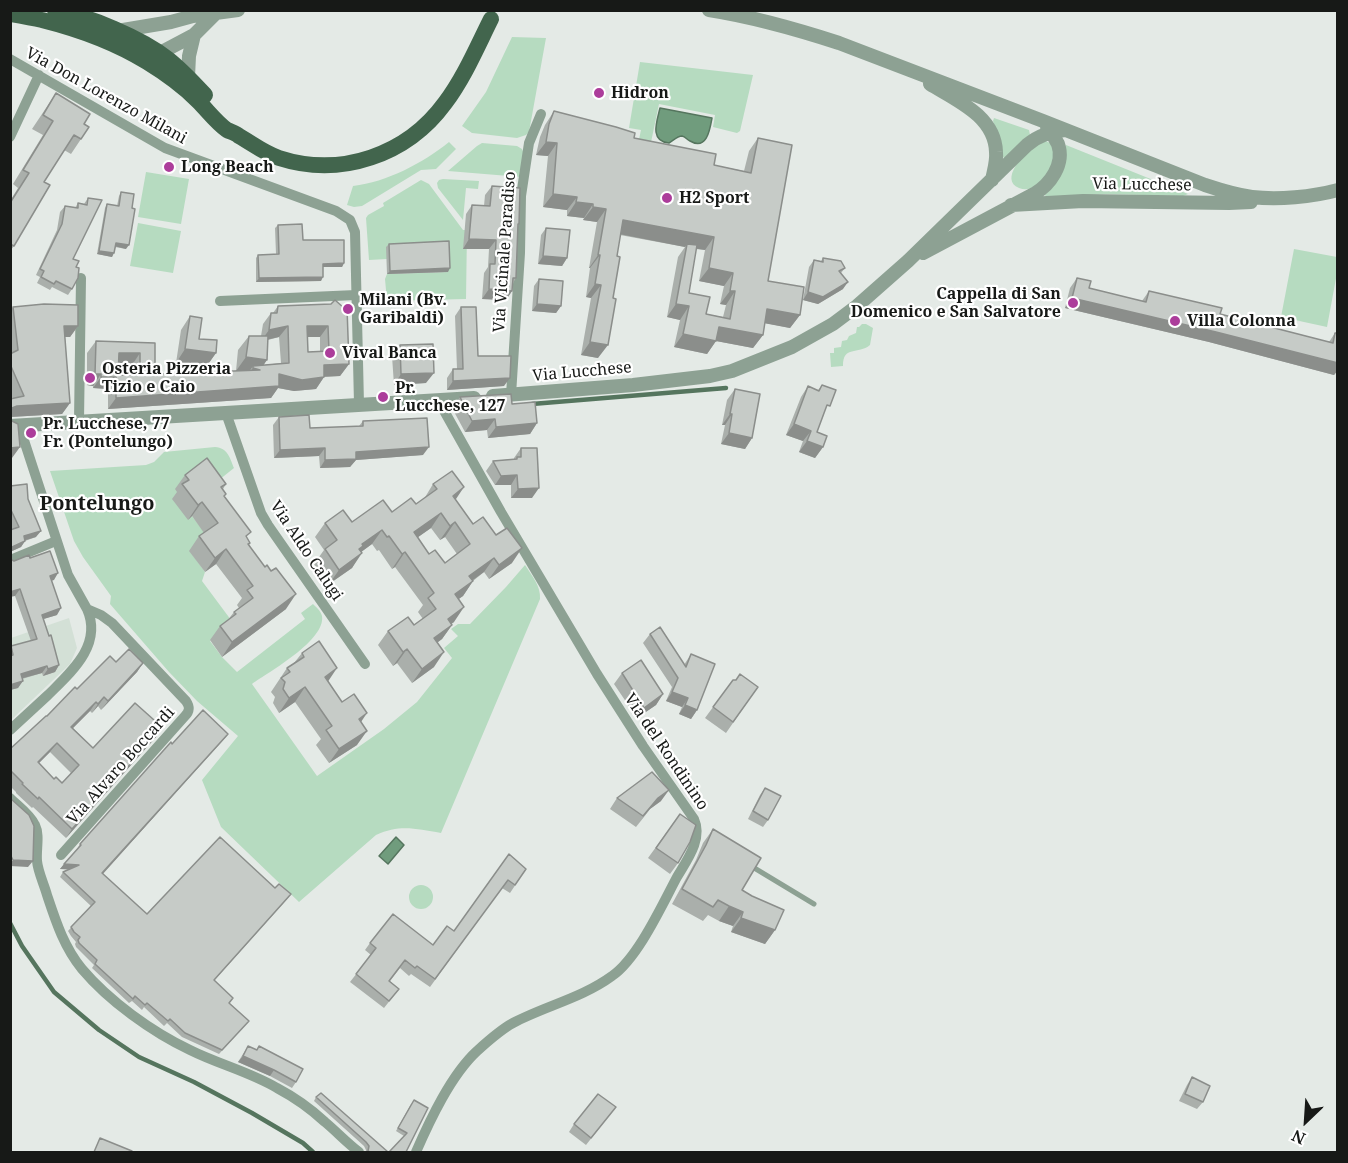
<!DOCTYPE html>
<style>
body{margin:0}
#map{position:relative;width:1348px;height:1163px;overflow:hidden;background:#e4eae6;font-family:"Noto Serif",serif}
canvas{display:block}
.frame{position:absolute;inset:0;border:12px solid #171917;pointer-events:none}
.north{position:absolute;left:1276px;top:1091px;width:60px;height:60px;-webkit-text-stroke:4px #fff;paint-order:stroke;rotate:205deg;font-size:16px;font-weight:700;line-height:24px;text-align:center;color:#171917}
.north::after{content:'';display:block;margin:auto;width:21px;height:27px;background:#171917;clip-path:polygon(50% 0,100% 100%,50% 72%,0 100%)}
</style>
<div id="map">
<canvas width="1348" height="1163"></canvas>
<div class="frame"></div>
<div class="north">N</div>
</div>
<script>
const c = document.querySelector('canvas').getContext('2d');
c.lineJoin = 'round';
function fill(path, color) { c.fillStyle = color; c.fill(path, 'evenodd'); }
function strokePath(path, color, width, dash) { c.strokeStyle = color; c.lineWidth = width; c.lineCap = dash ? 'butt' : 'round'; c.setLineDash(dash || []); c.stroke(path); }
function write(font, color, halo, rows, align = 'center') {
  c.font = font + ' "Noto Serif",serif'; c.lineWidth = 4.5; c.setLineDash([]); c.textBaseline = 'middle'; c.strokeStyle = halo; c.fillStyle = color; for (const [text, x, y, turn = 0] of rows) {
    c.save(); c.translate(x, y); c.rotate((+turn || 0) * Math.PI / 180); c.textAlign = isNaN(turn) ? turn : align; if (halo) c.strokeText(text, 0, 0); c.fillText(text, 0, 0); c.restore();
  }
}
fill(new Path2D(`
 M69,618L77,648L70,664L11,720V638Z`), '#d3e0d6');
fill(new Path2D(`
 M512,37L546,38L529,132L526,135L517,138L472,133L462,126L486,92Z
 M640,62L753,75L740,131L737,133L713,127L715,115L659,104L650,147L638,144L641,130L629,128Z
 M994,118L1029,130L1030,135L1006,157L1004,158L1002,156V147L993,121Z
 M1046,141L1052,144C1053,148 1054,153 1054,158C1052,172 1036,195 1019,188C999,180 1024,153 1033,147C1037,144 1042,143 1046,141Z
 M449,142L456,149L436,169L421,170L362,206L354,207L347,205L353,186C387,182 423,163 449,142Z
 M482,143L517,146L522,149L524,154L521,177L448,171L477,146Z
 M1066,145L1188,194L1183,196L1104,194L1046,197L1045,195C1059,182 1065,164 1066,145Z
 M146,172L189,179L181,224L138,217Z
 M443,179L479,181L478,189L466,188L463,220L438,188L437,183L439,180Z
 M421,180L429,184L463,230H467L466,299L387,301L385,279L387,274L447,272L387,247V259L369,260L366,218L368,215L384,206L383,203Z
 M138,223L181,231L173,273L130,266Z
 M1294,249L1337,257V273L1327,327L1281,317Z
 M862,324H866L873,328L870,345C858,355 843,345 843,366L831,367L830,353H834V348L841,347L842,341L847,340L849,336L856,333L857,327H859Z
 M215,447C228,448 230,458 234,468L209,488L178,494L192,516L208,537L190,551L205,572L202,581L231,620L210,641L222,657L237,672L305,619L301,613L313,604C316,607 321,611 322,616C326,640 269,672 252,684L317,776L384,729L417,702L452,658L444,648L458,636L451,629L458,624H470L506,587L525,565C532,576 541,586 540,599L441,833C416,829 400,824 376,835L299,902L221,827L202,780L238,736L197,701L169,672L110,604L111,596L83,557L74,541L50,471L146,465L154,462L164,452Z
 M409 897a12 12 0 1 1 24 0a12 12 0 1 1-24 0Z`), '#b6dbc0');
const water = new Path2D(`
 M660,108L712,118C710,129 707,151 690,141C686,139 686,137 682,136C677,136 673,141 669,143C649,141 657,121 660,108Z
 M396,837L404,845L388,864L379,856Z`);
fill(water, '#709c7d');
strokePath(water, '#55755e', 1.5);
strokePath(new Path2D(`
 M532,404L726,388
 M10,923L22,946L54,992L99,1030L139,1057L194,1082L252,1113L303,1143L313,1152`), '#55755e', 4.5);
strokePath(new Path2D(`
 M751,866L814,904`), '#8da193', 5);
strokePath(new Path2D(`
 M10,59L165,148L336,211L350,220L355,232L359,404
 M10,137L39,75
 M220,301L356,295
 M511,395L520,253L521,196L529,143L541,114
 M226,413L261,513L268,525L365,664
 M79,421L81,278
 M19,425L68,575L87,609L101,615L112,623L186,701C190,707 190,711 185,716L61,855
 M10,560L56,541
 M10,730C23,718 35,707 48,695C71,672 103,645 87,609
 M10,798C18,806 30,814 35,825C40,835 36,849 37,861C38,872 44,884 47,895C56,922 64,947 82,969C109,1001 152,1032 190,1050C218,1064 250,1072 277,1088C294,1097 311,1109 325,1122C337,1132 347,1143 359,1152
 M416,1152C430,1120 451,1075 477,1051C488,1041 500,1030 513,1023C545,1006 582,998 612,976C638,958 662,905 677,877C687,860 703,839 694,819L643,746L597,674L501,512L438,400`), '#8da193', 10);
strokePath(new Path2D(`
 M709,10C754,17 796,29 839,43L1043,121L1205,185C1220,190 1236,195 1252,197C1278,200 1312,197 1338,190
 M117,31L171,22L193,16L238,10
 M160,53L194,35L216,13
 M188,77L189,56L194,35
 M930,84C956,100 995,116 996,152C997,161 994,170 992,180
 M1011,205L1083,201L1229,203L1251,202
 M923,253L1034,194C1050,185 1065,164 1058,144C1055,138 1051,132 1047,127
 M493,396L633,385L710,376L732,371L792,347L833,324L857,306L908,261L1027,145C1039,135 1050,132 1065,130
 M10,426L474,398`), '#8da193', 14);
strokePath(new Path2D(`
 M55,10C89,16 141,38 168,59C182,70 193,82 205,95
 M10,14C21,16 32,18 42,20C78,29 116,43 147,62C165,73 183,86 198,101C208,111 216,122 227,130C231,132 236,133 239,136C253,144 264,153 279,158C341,178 407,155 445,103C464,78 477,47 491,19`), '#42654d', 16);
fill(new Path2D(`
 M56,93L84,124L81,139L71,154L64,150L44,182L14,246L10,251V201L18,188L13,184L43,135L32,129Z
 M554,111L714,165L744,171L749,151L758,138L768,281L800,315L790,328L765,323L763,335L753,348L716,341L707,354L674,347L680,320L667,317L678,257L685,247L620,235L598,358L581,355L591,298L586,297L590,268H589L597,222L583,220L584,218L567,216V210L543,207L548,156L536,155L540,137L545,125ZM696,249L705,250L699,281L724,286L720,304L726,305L723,317L706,314L689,293Z
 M492,186L519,224L518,226L516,278L513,283L512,291L506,300L482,299L484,273L488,267L489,249H463L466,214L472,205L484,206L485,195Z
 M121,192L126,249L115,247L112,257L97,254L105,208L107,204L117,206L119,196Z
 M88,198L73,259L76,267L72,289L68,295L52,287L50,290L37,283L40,277L36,275L57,230L60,212L65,206L75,208L78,203L84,204Z
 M278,225L303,240L344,263L342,267H323L321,281L256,282V258L258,255L276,254L275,228Z
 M546,228L567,258L562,266L538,264L541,235Z
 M389,244L448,272L387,274L386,247Z
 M823,258L845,268L841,273L843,289L818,304L803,300L809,267L814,260L821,261Z
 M1077,278L1089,288L1142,301L1149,291L1220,314L1329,342L1335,333H1338V370L1334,375L1209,342L1065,308L1070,288Z
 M539,279L561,306L556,313L532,311L534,286Z
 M331,304L349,364L340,376L324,377L316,389L294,391L278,388L271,398L108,409V389L93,388V386L87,385V353L96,341L155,343V374L236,371L238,350L249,336H261L263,324L271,313H273L278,306ZM279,337L281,363L264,365L268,340ZM307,337H320V351L308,352ZM118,365H132V375H118Z
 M13,307L78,326L70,337H65L70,403L62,414L10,417V399H13L10,394V311Z
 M461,307L478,356L504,386L447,390V378L453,369H457L455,316Z
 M190,316L199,339L216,353L206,367L176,363L181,330Z
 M400,345L426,383L394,385L392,356Z
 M822,385L824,414L817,432L823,447L815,458L799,452L803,441L786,435L801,397L808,386L818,390Z
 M735,389L752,438L745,449L721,444L725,425H722L727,400Z
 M460,397L512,404L537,423L530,434L488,438L487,430L465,432L452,408Z
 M279,417L310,428L359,426L363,421L423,455L356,460L350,467L320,468L319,456L274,458L273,425Z
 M521,448L532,498H511V485H495L486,471L493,461L514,459V458Z
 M185,475L226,484L223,489L225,497L250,543L249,545L286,609L222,657L210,640L220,626L227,621L234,612L239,608L237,605L242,598L216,564L205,572L189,551L199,536L204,533L192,516L188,520L172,499L177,492L175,489Z
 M433,484L456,500L473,524L512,563L489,579L484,572L473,581L463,596L458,599L454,622L451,624L452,625L442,639L437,643L434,667L412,683L397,663L393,666L378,645L388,631L414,625L423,619L418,612L423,605L395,567L392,569L379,550L377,551L372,544L361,552L352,568L329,584L314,564L324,550L315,537L325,523L352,522L392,512L416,504L424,499ZM431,528L440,540L445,537L457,554L445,563L429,554L418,537Z
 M10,486L28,499L36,537L25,541L21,547L10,552V530H12L10,525Z
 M30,558L54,580H51L57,615L43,619L59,665L55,672L43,676L42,673L22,679L18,688L10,690V647L31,641L15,596L14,561Z
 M650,634L684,665L691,654L697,710L691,719L679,714L682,707L666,701L672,687L643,643Z
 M302,653L328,681L342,702L361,722L357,745L329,763L316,745L321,739L295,702L279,713L273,703L275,697L271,692L287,668L294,663Z
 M116,662L143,663L137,672L101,710L98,706L92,713L90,711L73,728L93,748L163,728L156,737L66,838L33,807L32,808L16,793V792L10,786V749L77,689ZM50,752L71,773L62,783L54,779L39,763Z
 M622,673L663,694L656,705L637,718L614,684Z
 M733,680L758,687L726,733L705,718Z
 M228,734L103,874L147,914L275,888L287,899L214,980L229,1003L249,1021L219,1054L182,1037L167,1023L164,1026L144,1007L142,1010L132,1001L129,1003L92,968L94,965L76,947L75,944L76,942L71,936L68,931L91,906L60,877L63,872L70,869H60L77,849L80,844L172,744Z
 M765,788L768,820L763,827L748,819L760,795Z
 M617,798L661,801L650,809L636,827L610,809Z
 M680,814L678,863L670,874L648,858Z
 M713,829L742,890L775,930L765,944L731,932L733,926L719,921L708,915L703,921L672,904L696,860L703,843Z
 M509,854L526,869L510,893L502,888L430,987L411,974L409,976L400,968L390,981L399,989L384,1008L350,982L371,955L365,950L370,943L433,945L454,931Z
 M248,1046L256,1050L259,1046L296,1082L292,1088L270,1076L238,1062Z
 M1192,1077L1203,1102L1197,1109L1179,1101L1187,1085Z
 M316,1097L388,1152H366V1150L364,1146L314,1101Z
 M411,1104L406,1152L404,1136L396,1131Z
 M616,1107L586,1145L569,1132L574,1124Z`), '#aaafab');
fill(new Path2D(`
 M546,142L557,143L548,156L536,155Z
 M553,194L577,197L567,210L543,207Z
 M576,202L593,204L584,218L567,216Z
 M593,207L606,209L597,222L583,220Z
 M623,220L714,237L705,250L686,247L687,244L685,247L614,233Z
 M469,239L496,240L489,249H463Z
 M116,243L129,245L126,249L114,246Z
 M99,251L114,253L112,257L97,254Z
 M598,255H600L590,268H589Z
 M543,256L567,258L562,266L538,264Z
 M344,263L342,267H320L323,264Z
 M450,268L448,272L387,274L390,271Z
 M709,268L733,273L724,286L699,281Z
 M323,277L321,281L256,282L259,278Z
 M848,282L843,289L818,304L803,300L808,292Z
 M595,284L601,285L591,298L586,297Z
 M489,289L512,291L506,300L482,299Z
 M730,291H735L726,305L720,304Z
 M1072,298L1216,332L1338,363V370L1334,375L1209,342L1065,308Z
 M537,304L561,306L556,313L532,311Z
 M676,304L689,306L680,320L667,317Z
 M767,309L800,315L790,328L758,322Z
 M64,326H78L70,337H57Z
 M288,326L279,337L261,341L269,330Z
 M307,326H328L320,337H298Z
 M719,327L763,335L753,348L716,341L707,354L674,347L683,334Z
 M590,342L608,345L598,358L581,355Z
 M185,349L216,353L206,367L176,363Z
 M119,353H140L132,365H111Z
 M246,357L267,360L252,382L244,380L253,368V366L248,373L236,371Z
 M349,364L340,376L316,377L324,365Z
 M434,373L426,383L394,385L401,374Z
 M95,374H101L93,386L87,385Z
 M279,374L324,377L316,389L294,391L278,388L271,398L108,409L116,398Z
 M101,377H116L108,389L93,388Z
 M510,378L504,386L447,390L453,381Z
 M70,403L62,414L10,417V410L12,408L17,406Z
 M730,414H732L725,425H722Z
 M495,419L487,430L465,432L472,421Z
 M537,423L530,434L488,438L496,427Z
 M794,424L811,431L803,441L786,435Z
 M729,433L752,438L745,449L721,444Z
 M807,441L823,447L815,458L799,452Z
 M20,447L12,458H10V448Z
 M429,447L423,455L356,460L350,467L320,468L325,460L356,452Z
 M325,448L319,456L274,458L280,450Z
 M517,475L511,485H495L501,476Z
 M464,487L454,502L453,496Z
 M539,488L532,498H511L518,489Z
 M202,502L192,516L188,520L198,505Z
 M441,513L431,528L404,547L414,532Z
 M455,522L445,537L440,540L450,526Z
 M382,530L372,544L357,555L362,553L352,568L329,584L339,570L362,544Z
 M41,531L36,537L19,542L24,536Z
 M25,541L21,547L10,552V548Z
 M522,548L512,563L489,579L499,565Z
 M226,549L216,564L205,572L215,558Z
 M405,552L395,567L392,569L402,554Z
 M494,558L484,572L459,590L469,576Z
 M58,573L54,580L45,583L50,576Z
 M473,581L463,596L445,609L455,594Z
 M20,589L15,596L10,597V592Z
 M296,594L286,609L222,657L232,642Z
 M464,607L454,622L438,633L448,619Z
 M61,608L57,615L37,621L42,615Z
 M452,625L442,639L424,652L434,638Z
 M407,649L397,663L393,666L403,652Z
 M444,652L434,667L412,683L422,669Z
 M143,663L137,672L101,710L108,701Z
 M59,665L55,672L43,676L48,669Z
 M47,666L42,673L16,680L21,674Z
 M337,668L327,683L325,677Z
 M23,681L18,688L10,690V685Z
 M305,687L295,702L279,713L289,698Z
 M672,692L688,698L682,707L666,701Z
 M663,694L656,705L637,718L644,708Z
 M104,697L98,706L92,713L98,704Z
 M96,702L90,711L65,736L71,727Z
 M685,705L697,710L691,719L679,714Z
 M367,713L357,728L359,719Z
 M163,728L156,737L66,838L72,829Z
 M367,731L357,745L329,763L339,749Z
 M228,734L225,738L99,878L102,873Z
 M57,743L50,752L31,771L38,762Z
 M669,790L661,801L650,809L636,827L658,798Z
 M13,860L33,861L28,867L10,866V863Z
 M64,864L79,865L76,870L60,869Z
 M291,894L287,899L211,984L214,980Z
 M729,906L743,912L733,926L719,921Z
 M741,918L775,930L765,944L731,932Z
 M243,1056L274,1070L270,1076L238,1062Z`), '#8b8e8b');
const building = new Path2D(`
 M56,93L90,114L84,124L89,127L81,139L74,135L44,182L50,185L14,246L10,244V203L29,173L23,170L53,121L43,115Z
 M554,111L616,127L635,133L634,138L716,154L714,165L751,173L758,138L792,145L768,281L804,287L800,315L767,309L763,335L719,327L716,341L683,334L689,306L676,304L687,244L697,245L689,293L710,297L706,314L730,319L735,291H730L733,273L709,268L714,237L623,220L617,256L620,257L613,298L616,299L608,345L590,342L601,285L595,284L600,255H598L606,209L593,207V204L576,202L577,197L553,194L557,143L546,142L549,124Z
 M492,186L520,188L519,224H518L516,278H513L512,291L489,289L490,264H495L496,240L469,239L472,205L490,206Z
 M121,192L134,194L132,208L135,209L129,245L116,243L114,253L99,251L107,204L119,206Z
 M88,198L102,200L73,259L79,261L76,267L79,268L78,278L72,289L56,281L54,284L41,277L44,271L40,269L62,224L65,206L78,208V203L87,205Z
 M302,224L303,240H344V263L323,264V277L259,278L258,255L279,254L278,225Z
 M546,228L570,230L567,258L543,256Z
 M449,241L450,268L390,271L389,244Z
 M823,258L841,261L845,268L839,271L848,282L823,297L808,292L814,260L823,262Z
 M1077,278L1091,281L1089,288L1146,302L1149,291L1222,308L1220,314L1333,343L1335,333H1338V363L1216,332L1072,298Z
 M539,279L563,281L561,306L537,304Z
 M335,300L344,308H347L349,364L324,365V377L302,380L279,374V386L116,398V377H101V374H95L96,341L155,343V374L260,370L253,368V366L289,363L288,326L269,330L271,313H277L278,306L331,304ZM307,326H328L329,351L308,352ZM119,353H140V375H118Z
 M44,304L78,305V326H64L70,403L17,406L12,408L10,410V399L24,396L10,364V354L18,350L13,307Z
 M461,307H476L478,356H511L510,378L453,381V369H463Z
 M190,316L202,318L199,339L217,340L216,353L185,349Z
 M249,336H268L267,360L246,357Z
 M433,344L434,373L401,374L400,345Z
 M822,385L836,390L830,406L827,405L817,432L827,436L823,447L807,441L811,431L794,424L808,386L819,391Z
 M735,389L760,394L752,438L729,433L732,414H730Z
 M511,394L512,404L535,402L537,423L496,427L495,419L472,421L460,397Z
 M309,415L310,428L363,426V421L427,418L429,447L356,452V459L325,460V448L280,450L279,417Z
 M10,420L18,424L20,447L10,448Z
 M521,448H537L539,488L518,489L517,475L501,476L493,461L517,459V457H521Z
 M207,458L226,484L221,487L226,494L224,496L251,532L246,536L250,543L248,544L265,567L267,565L271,571L276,568L296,594L232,642L220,626L236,614L234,612L253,598L247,590L253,586L226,549L215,558L199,536L218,523L202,502L198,505L182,484L189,480L185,475Z
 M452,471L464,487L453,496L473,524L483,517L496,535L507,528L522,548L499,565L494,558L469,576L473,581L455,594L464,607L448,619L452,625L434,638L444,652L422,669L407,649L403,652L388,631L408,617L414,625L436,609L428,598L434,593L405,552L402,554L389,536L387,537L382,530L362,544L363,546L359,549L362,553L339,570L325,549L337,540L325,523L343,510L352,522L383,500L392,512L411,498L416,504L437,489L433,484ZM441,513L450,526L455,522L470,544L445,563L435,550L429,554L414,532Z
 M27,484L28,499L41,531L24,536L25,541L10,548V530L19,527L10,508V486Z
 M50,551L58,573L50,576L61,608L42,615L49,636L51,635L59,665L48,669L47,666L21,674L23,681L10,685V656L13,655L11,646L37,639L20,589L10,592V559L14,561L29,555L30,558Z
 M660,627L686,667L691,654L715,664L697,710L685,705L688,698L672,692L678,678L650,634Z
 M319,641L337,668L325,677L342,702L354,694L367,713L359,719L367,731L339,749L326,730L332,726L305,687L289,698L283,689L285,682L281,678L290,672L287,668L304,657L302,653Z
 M129,649L143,663L108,701L104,697L98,704L96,702L71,727L93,748L135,703L163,728L72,829L39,797L38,799L22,784L23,783L10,770V749L46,716H47L75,687L77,689L110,656L116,662ZM57,743L79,765L62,783L56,777L54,779L38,762Z
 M641,660L663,694L644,708L622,673Z
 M740,674L758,687L733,722L713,707L733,680H736Z
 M203,710L228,734L102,873L147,914L220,837L275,888L279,884L291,894L214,980L233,998L229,1003L249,1021L222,1050L185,1033L170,1019L168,1021L147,1003L145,1005L135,996L133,999L95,964L97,960L79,943L78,940L80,937L74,932L71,927L95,902L63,872L79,865L64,864L81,845L80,844L171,742L172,744Z
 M652,772L669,790L658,798L643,816L617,798Z
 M765,788L781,796L768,820L753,811Z
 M10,798L29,815L34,826L33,861L13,860L10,854Z
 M680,814L696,825L690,842L678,863L656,848Z
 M713,829L761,858L742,890L752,896L784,910L775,930L741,918L743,912L729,906L718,900L713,907L682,889L706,845Z
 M509,854L526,869L515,885L508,880L435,979L417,966L415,968L405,960L389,981L399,989L389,1001L356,974L376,948L370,943L393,914L433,945L447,926L454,931Z
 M248,1046L257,1050L259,1046L303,1069L296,1082L274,1070L243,1056Z
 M1192,1077L1210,1086L1203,1102L1185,1094Z
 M321,1093L388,1152H370L368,1151L369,1146L366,1142L316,1097Z
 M598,1094L616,1107L591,1138L574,1124Z
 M414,1100L428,1108L406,1152H389L407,1133L398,1128Z
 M100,1138L132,1151L131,1152H94Z`);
fill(building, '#c6cbc7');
strokePath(building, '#8b8e8b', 1.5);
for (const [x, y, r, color] of [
 [599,93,6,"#ac3d9b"],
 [169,167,6,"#ac3d9b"],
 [667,198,6,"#ac3d9b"],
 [1073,303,6,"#ac3d9b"],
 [348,309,6,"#ac3d9b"],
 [1175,321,6,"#ac3d9b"],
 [330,353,6,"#ac3d9b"],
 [90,378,6,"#ac3d9b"],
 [383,397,6,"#ac3d9b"],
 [31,433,6,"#ac3d9b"]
]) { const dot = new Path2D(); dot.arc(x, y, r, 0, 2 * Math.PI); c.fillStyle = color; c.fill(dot); strokePath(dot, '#fff', 2); }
write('bold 16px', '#171917', '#fff', [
 ["Hidron",611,93],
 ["Long Beach",181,167],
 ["H2 Sport",679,198],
 ["Cappella di San",1061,294,"right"],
 ["Domenico e San Salvatore",1061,312,"right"],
 ["Milani (Bv.",360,300],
 ["Garibaldi)",360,318],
 ["Villa Colonna",1187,321],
 ["Vival Banca",342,353],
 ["Osteria Pizzeria",102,369],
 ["Tizio e Caio",102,387],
 ["Pr.",395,388],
 ["Lucchese, 127",395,406],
 ["Pr. Lucchese, 77",43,424],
 ["Fr. (Pontelungo)",43,442]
], 'left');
write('16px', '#171917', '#fff', [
 ["Via Don Lorenzo Milani",106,96,29],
 ["Via Lucchese",1142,185,1],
 ["Via Vicinale Paradiso",505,252,-86],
 ["Via Lucchese",582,372,-5],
 ["Via Aldo Calugi",306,551,56],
 ["Via del Rondinino",666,752,56],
 ["Via Alvaro Boccardi",121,766,-48]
]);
write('bold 20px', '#171917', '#fff', [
 ["Pontelungo",97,504]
]);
</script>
